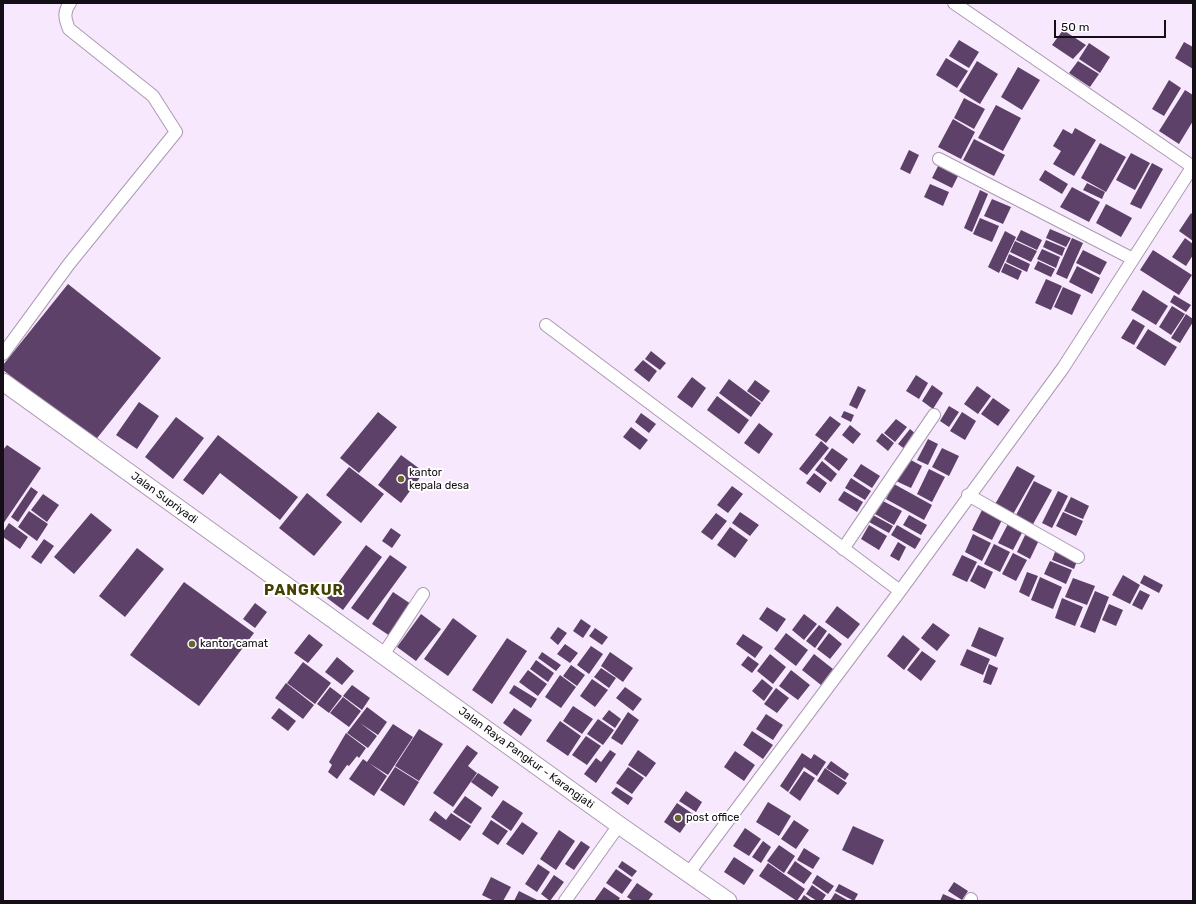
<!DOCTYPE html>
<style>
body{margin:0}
#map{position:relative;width:1196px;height:904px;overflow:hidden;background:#f7e8fd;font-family:Rubik,sans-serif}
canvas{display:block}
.frame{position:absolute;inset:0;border:4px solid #140e16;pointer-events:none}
.scale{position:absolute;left:1054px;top:20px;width:112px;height:18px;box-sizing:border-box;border:2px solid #140e16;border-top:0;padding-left:5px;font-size:12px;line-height:14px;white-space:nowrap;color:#140e16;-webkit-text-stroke:3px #fff;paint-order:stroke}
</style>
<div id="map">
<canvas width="1196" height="904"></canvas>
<div class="frame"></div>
<div class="scale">50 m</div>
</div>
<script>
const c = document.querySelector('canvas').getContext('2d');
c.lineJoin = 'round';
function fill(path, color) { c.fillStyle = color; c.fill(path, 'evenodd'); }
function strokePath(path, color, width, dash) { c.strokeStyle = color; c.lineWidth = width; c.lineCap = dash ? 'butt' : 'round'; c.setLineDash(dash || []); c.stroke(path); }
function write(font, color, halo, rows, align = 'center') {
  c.font = font + ' Rubik,sans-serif'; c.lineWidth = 4; c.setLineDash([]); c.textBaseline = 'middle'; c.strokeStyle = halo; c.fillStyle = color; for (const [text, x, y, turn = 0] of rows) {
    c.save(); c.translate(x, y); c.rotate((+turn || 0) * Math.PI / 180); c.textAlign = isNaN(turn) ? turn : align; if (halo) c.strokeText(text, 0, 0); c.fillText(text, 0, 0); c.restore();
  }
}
fill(new Path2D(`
 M1063,30L1086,45L1073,59L1052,45Z
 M959,40L979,52L969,68L949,56Z
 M1184,42L1193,47V69L1175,58Z
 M1089,43L1110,57L1100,73L1079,59Z
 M946,58L968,71L957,88L936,75Z
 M977,61L998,74L980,104L959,91Z
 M1078,61L1099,74L1090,87L1069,73Z
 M1018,67L1040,80L1022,110L1001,97Z
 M1169,80L1181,88L1164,116L1152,109Z
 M1185,90L1193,95V121L1179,144L1159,131Z
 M964,98L985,109L974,129L954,118Z
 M996,105L1021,118L1003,151L978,138Z
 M953,119L975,132L961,159L938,147Z
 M1075,128L1096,140L1074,176L1053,164L1061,151L1053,146L1063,129L1072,134Z
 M974,139L1005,155L994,176L963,160Z
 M1100,143L1126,157L1106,192L1081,178Z
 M909,150L919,155L910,174L900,169Z
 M1131,153L1150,163L1135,190L1116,180Z
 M1152,163L1163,169L1141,209L1130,204Z
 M938,166L958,176L952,188L932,178Z
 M1045,170L1068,184L1062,194L1039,180Z
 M1087,183L1105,192L1102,199L1083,190Z
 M930,184L949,192L943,206L924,197Z
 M1072,187L1100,202L1089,222L1060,207Z
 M980,190L988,194L972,232L964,228Z
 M992,199L1011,207L1003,224L984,216Z
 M1106,204L1132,218L1121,237L1096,223Z
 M1191,213L1193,215V241L1179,231Z
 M980,218L999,226L992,242L973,234Z
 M1050,229L1071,238L1066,247L1046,238Z
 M1021,230L1042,240L1037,250L1016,240Z
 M1005,231L1016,237L999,273L988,267Z
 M1072,238L1083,243L1067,279L1056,274Z
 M1185,238L1193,244V255L1186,266L1172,257Z
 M1046,240L1065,248L1062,256L1043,247Z
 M1015,241L1037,251L1031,262L1010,252Z
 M1042,249L1060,257L1056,268L1037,259Z
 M1083,250L1107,262L1100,275L1076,263Z
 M1153,250L1192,275L1179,295L1140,270Z
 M1009,254L1030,264L1027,272L1006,262Z
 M1038,261L1055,269L1051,277L1034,269Z
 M1005,263L1022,271L1018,280L1001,272Z
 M1077,266L1100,278L1092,294L1069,282Z
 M1046,279L1062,286L1051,310L1035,303Z
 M68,284L161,358L94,442L3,370V365Z
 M1063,287L1081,295L1072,315L1054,307Z
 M1143,290L1168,306L1156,325L1131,310Z
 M1174,295L1191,305L1186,312L1170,302Z
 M1172,306L1185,314L1171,335L1159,327Z
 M1186,314L1193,319V322L1180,343L1171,338Z
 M1133,319L1145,326L1134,345L1121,338Z
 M1148,329L1177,347L1165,366L1136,348Z
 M651,351L666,363L660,370L645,359Z
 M643,360L657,371L649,382L634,370Z
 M916,375L928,383L919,399L906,391Z
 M692,377L706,388L692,408L677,397Z
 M729,379L761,403L751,417L719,393Z
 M755,380L770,391L762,402L747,391Z
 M932,385L943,393L933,409L922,401Z
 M858,386L866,390L857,409L849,405Z
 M977,386L991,396L978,414L964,404Z
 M717,396L749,420L739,434L707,410Z
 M993,398L1010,410L998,426L981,414Z
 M139,402L159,416L137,449L116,435Z
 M949,406L959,412L949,427L940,421Z
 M844,411L854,415L851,422L841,417Z
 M378,412L397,427L359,473L340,458Z
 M962,412L976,421L965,440L950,431Z
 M641,413L656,424L649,433L635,422Z
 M830,416L841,424L826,443L815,435Z
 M176,417L204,438L173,479L145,457Z
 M896,419L907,427L895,442L884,433Z
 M759,423L773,434L759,454L744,443Z
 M850,425L861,434L853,444L842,435Z
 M631,427L648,440L640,450L623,437Z
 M910,429L917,435L906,450L898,444Z
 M882,433L894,443L888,451L876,441Z
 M218,435L298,497L280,520L220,473L203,495L183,480Z
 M928,439L938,444L928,465L917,460Z
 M821,441L829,448L807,475L799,469Z
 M7,445L41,468L3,524V450Z
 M832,448L848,459L839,471L824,459Z
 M942,448L959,456L949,476L932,467Z
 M401,455L424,472L401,503L378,485Z
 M907,458L922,466L911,488L896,481Z
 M822,461L837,474L831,482L815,470Z
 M861,464L880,476L872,488L853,476Z
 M1017,466L1035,476L1012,516L994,506Z
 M349,467L384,494L361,523L326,495Z
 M929,469L945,477L932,502L917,494Z
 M814,473L827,483L820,493L806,483Z
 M851,478L871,491L865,500L845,488Z
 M1034,481L1052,490L1032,526L1015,517Z
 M894,484L932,505L924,520L886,499Z
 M732,486L743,494L728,513L717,505Z
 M31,487L38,492L18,522L11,517Z
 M844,491L863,502L857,512L838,500Z
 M1058,491L1068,496L1052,528L1042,523Z
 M307,493L342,522L314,556L279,528Z
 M43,494L59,505L47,522L31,510Z
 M1071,497L1089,506L1083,519L1064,511Z
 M883,501L902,511L894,525L875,514Z
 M982,510L1002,520L992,540L972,530Z
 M29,511L48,524L37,541L18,527Z
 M740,512L759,525L750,536L732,523Z
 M1063,512L1083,521L1076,536L1056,526Z
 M91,513L112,530L74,574L54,557Z
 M716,513L727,521L712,540L701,532Z
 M873,515L893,526L889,533L869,522Z
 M909,515L927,525L921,535L903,525Z
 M1009,522L1024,529L1013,550L998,543Z
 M9,523L28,537L20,549L3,537V532Z
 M869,525L887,536L879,550L861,539Z
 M897,525L921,539L915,549L891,535Z
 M730,527L748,540L735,558L717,545Z
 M391,528L401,535L392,548L382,541Z
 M1027,531L1040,538L1030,559L1017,552Z
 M973,534L991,543L982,561L965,552Z
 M44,539L54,546L41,564L31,557Z
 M898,542L906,547L899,561L890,556Z
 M994,544L1010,552L1000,572L984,564Z
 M366,545L382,557L343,610L327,598Z
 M137,548L164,569L125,617L99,596Z
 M1055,552L1077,561L1074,569L1052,560Z
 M1013,553L1027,560L1016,581L1002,574Z
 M390,555L407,567L368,620L351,608Z
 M962,555L977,562L967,582L952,575Z
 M1050,561L1072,570L1066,584L1044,574Z
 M978,565L993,572L985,589L970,581Z
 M1027,572L1038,576L1029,597L1019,592Z
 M1123,575L1140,585L1130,604L1112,595Z
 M1144,575L1163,585L1159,593L1140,583Z
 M1040,577L1062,587L1053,609L1031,600Z
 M1073,578L1095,586L1087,605L1065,597Z
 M184,582L254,633L199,706L130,655Z
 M1140,590L1150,595L1142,610L1132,605Z
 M1095,591L1109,597L1095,633L1080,627Z
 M393,592L411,604L390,636L372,624Z
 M1062,598L1083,607L1075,626L1055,618Z
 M255,603L267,612L255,628L243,619Z
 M1109,604L1123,610L1116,626L1102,620Z
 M837,606L860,624L848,639L825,622Z
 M767,607L786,619L777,632L759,619Z
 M421,614L441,629L416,661L397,647Z
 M804,614L817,624L804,640L792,630Z
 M453,618L477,636L448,676L424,659Z
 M581,619L591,626L583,638L573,631Z
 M933,623L950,635L937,651L921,638Z
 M819,625L827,631L815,648L806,641Z
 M558,627L567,633L558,645L550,638Z
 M979,627L1004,638L996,657L971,646Z
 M595,628L608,637L602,645L589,636Z
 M786,633L808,650L796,666L774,649Z
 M829,633L842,644L830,659L817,649Z
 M309,634L323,645L308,663L294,653Z
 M743,634L763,647L755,658L736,644Z
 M903,635L920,649L904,670L887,656Z
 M507,638L527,651L492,704L472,690Z
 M565,644L578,653L570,663L557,654Z
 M591,646L603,654L589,674L577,665Z
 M967,649L990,659L983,675L960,665Z
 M922,651L936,661L921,681L907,670Z
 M542,652L561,665L556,671L538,658Z
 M610,652L633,668L623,682L601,666Z
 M770,654L786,667L773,684L757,671Z
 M814,654L833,669L821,685L802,670Z
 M748,656L759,664L752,673L741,665Z
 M337,657L354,671L342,685L325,672Z
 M536,660L554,673L548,682L530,669Z
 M303,662L331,683L315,704L287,683Z
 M989,664L998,668L991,685L983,682Z
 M571,665L585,675L577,686L563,676Z
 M601,668L616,678L609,688L594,677Z
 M528,670L547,684L538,696L519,682Z
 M791,670L810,685L798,700L779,686Z
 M560,675L576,687L561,708L545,697Z
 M592,679L608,690L595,707L580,696Z
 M762,679L773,688L764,701L752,691Z
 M286,683L314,705L303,719L275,698Z
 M352,685L370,698L362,710L343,696Z
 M514,685L537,699L531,708L509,693Z
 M330,687L342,696L329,713L317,704Z
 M625,687L642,699L633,711L616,698Z
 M776,688L789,698L777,713L764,704Z
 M343,697L361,711L349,727L330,713Z
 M573,706L593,719L582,734L563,721Z
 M367,707L387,722L378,735L360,723L377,736L368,748L347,733Z
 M279,708L296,721L288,731L271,718Z
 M514,708L532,720L521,736L503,723Z
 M609,710L621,719L615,728L602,719Z
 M628,712L639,720L622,745L611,738Z
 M766,714L783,725L773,740L756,729Z
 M598,719L614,730L603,745L587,734Z
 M560,721L581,736L568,756L546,741Z
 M393,724L413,737L388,775L369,763L387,776L374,796L349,779L363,759L367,762Z
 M419,729L443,744L419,781L395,766Z
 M752,731L773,745L763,759L743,745Z
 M346,733L366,748L359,758L357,756L349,766L347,765L337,779L328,772L332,765L329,762Z
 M586,736L601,746L587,765L572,755Z
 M467,745L478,753L468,766L477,773L453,807L433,793Z
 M610,750L616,754L596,783L584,774L596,758L601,762Z
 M638,750L656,763L646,777L628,765Z
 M735,751L755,765L744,781L724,767Z
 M802,753L811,759L814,754L826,762L817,776L804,767L788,792L780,786Z
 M831,761L849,774L845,780L826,768Z
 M395,767L419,782L404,806L380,790Z
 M628,767L644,778L632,794L616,783Z
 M825,768L847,783L838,795L817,781Z
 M804,771L815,778L800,801L789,793Z
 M478,773L499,787L492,797L471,782Z
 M616,787L633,798L628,805L611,793Z
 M686,791L702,802L696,812L679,801Z
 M465,796L482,808L471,824L453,812Z
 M503,800L523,813L511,831L491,817Z
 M768,802L791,816L779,836L756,822Z
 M677,803L693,814L680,833L664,822Z
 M435,811L446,820L451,813L471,826L460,841L429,820Z
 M491,820L508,831L498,845L482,834Z
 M794,820L809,830L796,849L781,839Z
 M522,822L538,833L523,855L506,844Z
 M853,826L884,840L873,865L842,850Z
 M745,828L761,839L749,856L733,846Z
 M559,830L575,841L556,870L540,859Z
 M581,841L590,847L574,870L565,864Z
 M763,841L771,847L761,863L752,857Z
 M779,845L795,856L784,873L767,861Z
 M804,848L820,858L813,869L797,860Z
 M734,857L754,870L744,885L724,872Z
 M622,861L637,871L632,877L618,867Z
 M795,861L812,873L804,884L787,873Z
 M768,863L805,889L797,901L759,876Z
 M538,864L550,872L537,892L525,884Z
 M616,869L632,880L622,894L606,883Z
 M554,875L564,882L550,901L541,894Z
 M817,875L834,886L828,894L812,883Z
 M491,877L511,887L503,901H494L482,895Z
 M954,882L968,891L962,900L948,891Z
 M637,883L653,894L648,901H633L627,897Z
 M839,884L858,894L854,901L835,891Z
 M812,885L826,895L822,901H817L806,894Z
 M604,887L620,898L618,901H594Z
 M519,891L539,901H514Z
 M835,893L849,901H830Z
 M943,894L959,901H940Z
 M804,895L812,901H800Z`), '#5d4168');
const minor = new Path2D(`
 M954,3L1193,167
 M939,159L1133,259
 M546,325L900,591
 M3,354L69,264L176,132L153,96L69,29C65,19 63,12 70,3
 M968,495L1078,557
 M843,549L934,415
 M383,655L423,594
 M688,874L900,591L1063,368L1193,166
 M565,901L619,825
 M970,901L971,899`);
const secondary = new Path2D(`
 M3,382L619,825L728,901`);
strokePath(minor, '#ab9ab2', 14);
strokePath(secondary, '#ab9ab2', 19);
strokePath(minor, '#fff', 12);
strokePath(secondary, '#fff', 17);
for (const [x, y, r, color] of [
 [401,479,4,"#676531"],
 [192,644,4,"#676531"],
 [678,818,4,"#676531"]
]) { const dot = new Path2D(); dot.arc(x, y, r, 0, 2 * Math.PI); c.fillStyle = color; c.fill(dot); strokePath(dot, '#fff', 1.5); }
write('11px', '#140e16', '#fff', [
 ["kantor",409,473],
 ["kepala desa",409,486],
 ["kantor camat",200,644],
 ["post office",686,818]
], 'left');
write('11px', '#140e16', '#fff', [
 ["Jalan Supriyadi",164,498,36],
 ["Jalan Raya Pangkur - Karangjati",526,758,36]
]);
c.letterSpacing = '1px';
write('bold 15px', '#444100', '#fff', [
 ["PANGKUR",304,591]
]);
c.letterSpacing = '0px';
</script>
